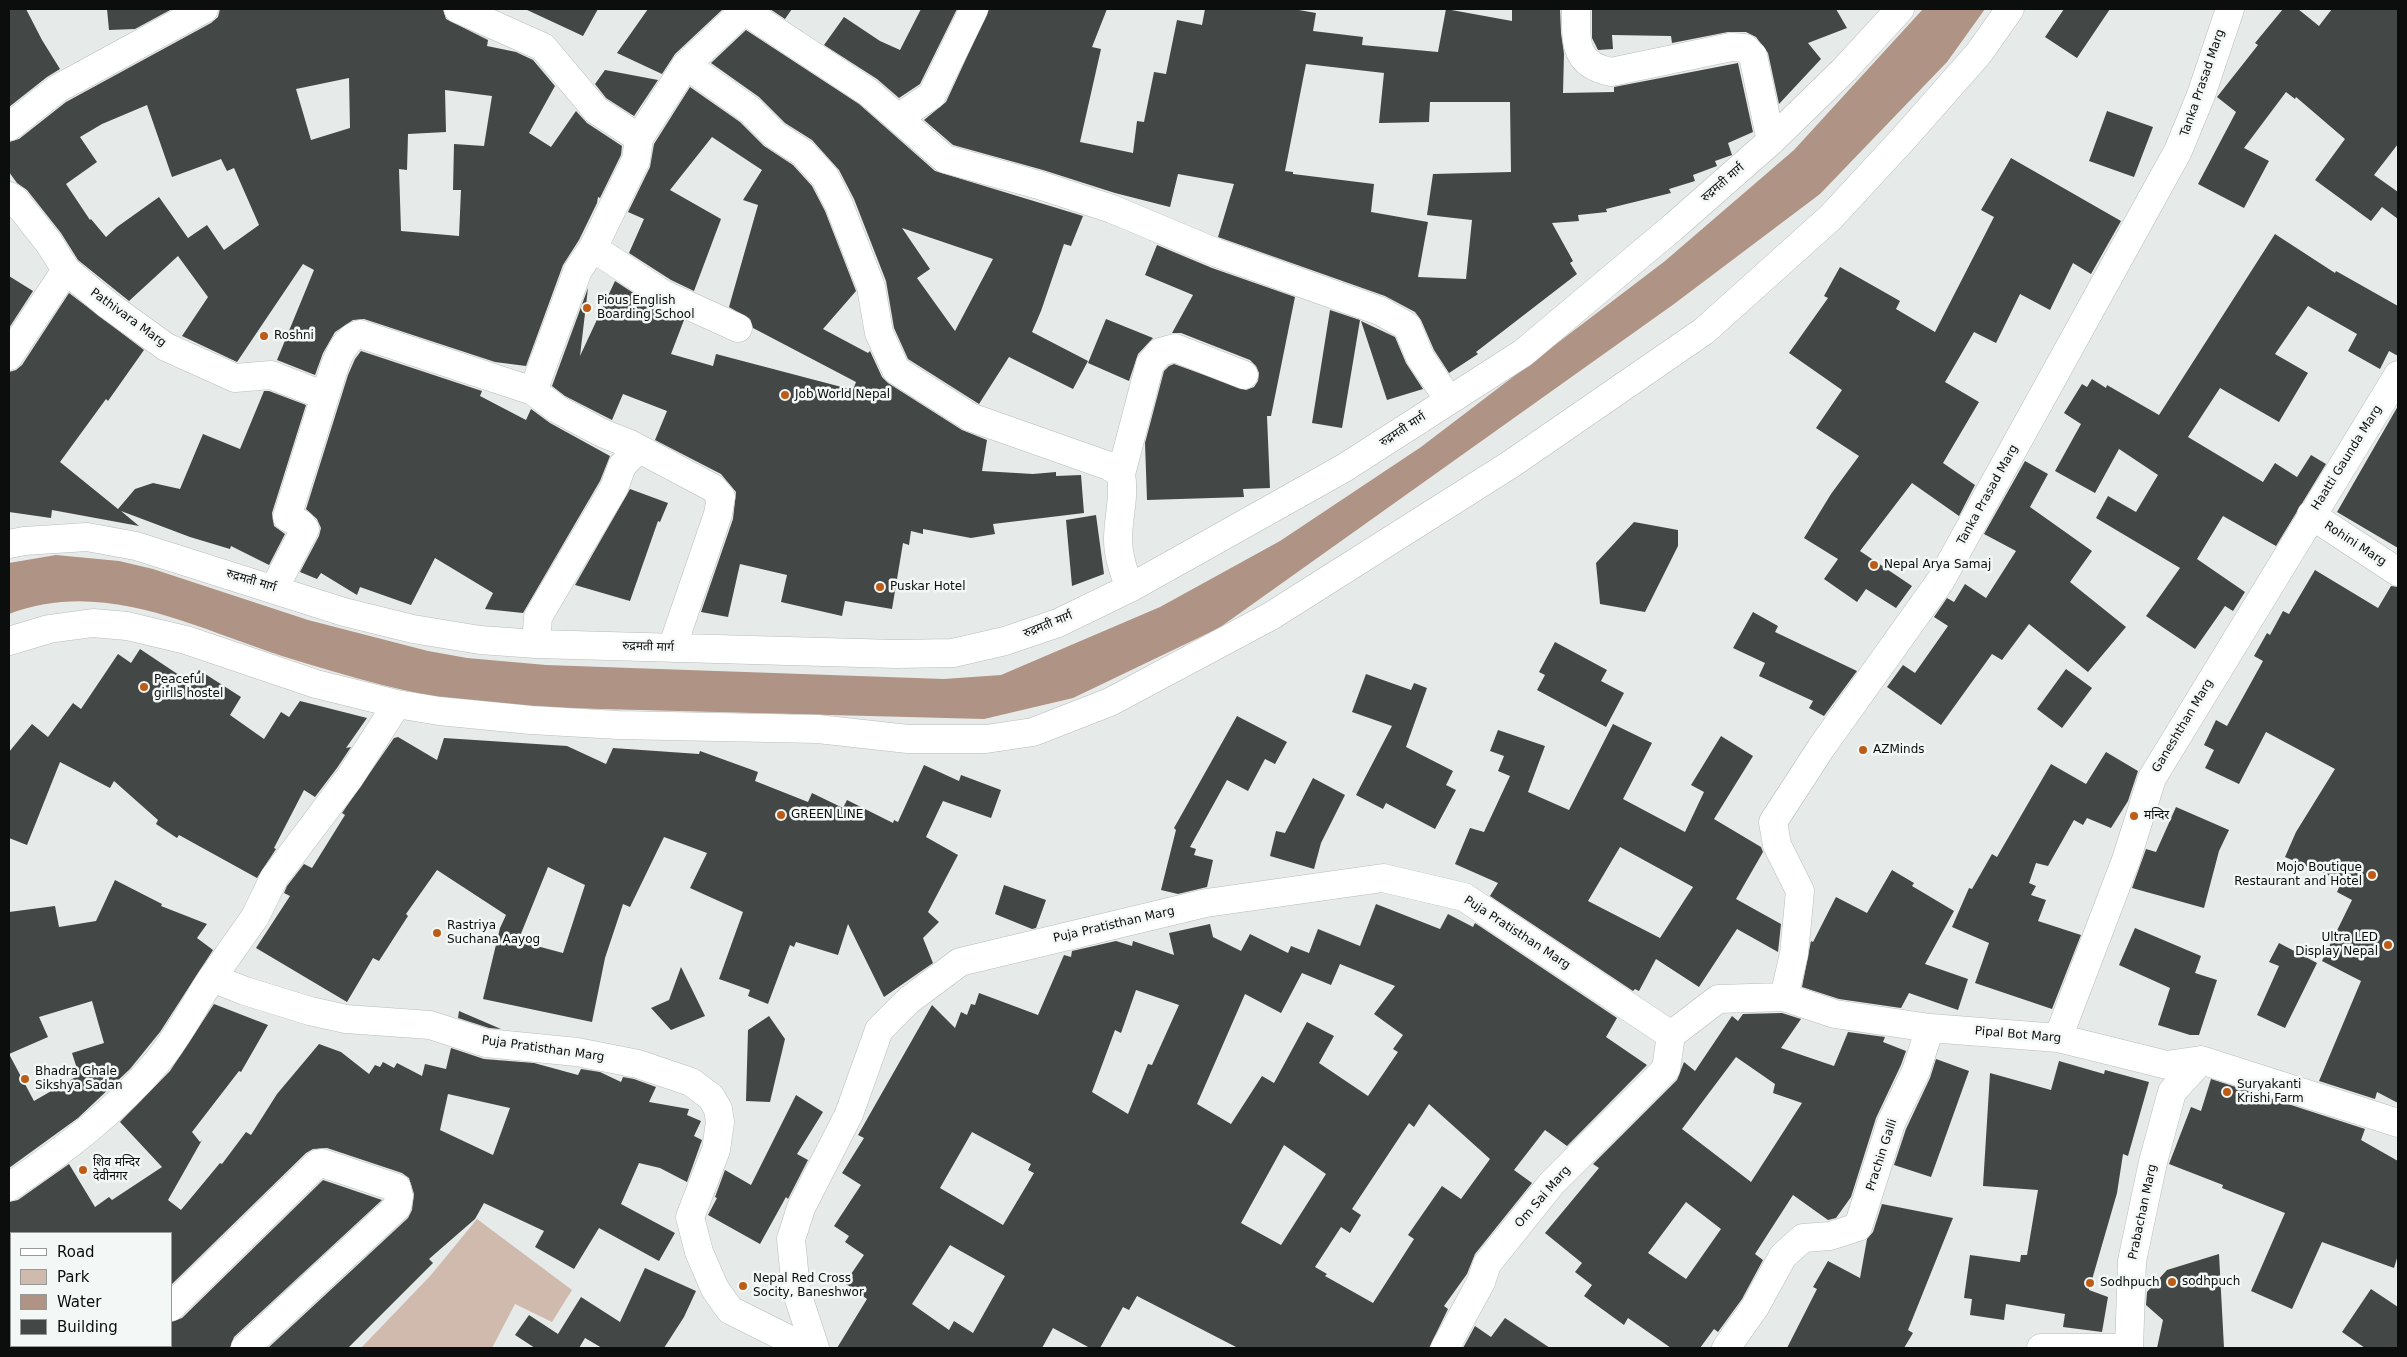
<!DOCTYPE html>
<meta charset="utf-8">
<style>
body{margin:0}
#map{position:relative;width:2407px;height:1357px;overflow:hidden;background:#e6eae8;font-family:"DejaVu Sans",sans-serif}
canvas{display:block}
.frame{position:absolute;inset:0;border:10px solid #0c0d0d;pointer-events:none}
.legend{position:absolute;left:10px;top:1232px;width:162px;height:115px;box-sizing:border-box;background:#f3f7f6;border:1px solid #979999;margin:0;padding:6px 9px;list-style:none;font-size:15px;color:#0c0d0d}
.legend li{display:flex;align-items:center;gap:10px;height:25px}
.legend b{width:25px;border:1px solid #979999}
</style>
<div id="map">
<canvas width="2407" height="1357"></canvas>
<div class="frame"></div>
<ul class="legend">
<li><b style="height:6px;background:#fff"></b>Road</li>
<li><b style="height:14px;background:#d0baae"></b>Park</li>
<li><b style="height:14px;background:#af9384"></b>Water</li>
<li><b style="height:14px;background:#434746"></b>Building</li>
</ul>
</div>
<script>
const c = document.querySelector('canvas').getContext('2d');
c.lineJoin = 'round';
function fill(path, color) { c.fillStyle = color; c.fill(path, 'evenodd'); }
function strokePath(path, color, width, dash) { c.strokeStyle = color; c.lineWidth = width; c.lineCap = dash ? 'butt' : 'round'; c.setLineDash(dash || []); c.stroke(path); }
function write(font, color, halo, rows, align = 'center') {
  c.font = font + ' "DejaVu Sans","Noto Sans Devanagari",sans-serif'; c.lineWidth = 5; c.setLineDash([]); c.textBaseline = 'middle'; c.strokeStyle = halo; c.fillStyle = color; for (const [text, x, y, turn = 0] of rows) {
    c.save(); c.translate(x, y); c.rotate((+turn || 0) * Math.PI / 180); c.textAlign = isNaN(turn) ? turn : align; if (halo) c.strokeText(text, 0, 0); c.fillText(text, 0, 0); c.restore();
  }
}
fill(new Path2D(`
 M477,1219L572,1290L552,1322L515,1304L492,1348H361L431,1275Z`), '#d0baae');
fill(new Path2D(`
 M1923,9H1985L1947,62L1820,194L1674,304L1219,628L1073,698L984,719L487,706C417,696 349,677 282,656C193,627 103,578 9,614V563L56,555L119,561L153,569L308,620L428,651L467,658L546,665L944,679L1001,675L1160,607L1280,541L1421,447L1665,261L1794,150Z`), '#af9384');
fill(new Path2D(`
 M9,9H26L42,40L60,69L47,77L9,107Z
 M107,9H172L135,29L109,30Z
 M220,9H443L446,19L488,40L487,46L516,52L533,60L555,86L529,133L551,147L576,111L587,123L622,146L621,155L600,198L598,197L597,203L579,240L563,265L526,366L495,362L364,319L353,320L335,332L323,353L315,375L277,360L314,270L303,264L237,362L182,336L208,297L178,256L129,301L78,260L61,233L27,190L17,183L9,172V142L19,139L66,102L211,23L218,17ZM349,78L350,128L311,140L296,89ZM445,90L492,96L484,146L454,144L453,190H461L459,236L401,231L399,169L407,170L408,134L446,132ZM147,105L172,177L221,159L227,171L234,168L259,225L224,250L207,225L188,238L159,197L117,227L106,237L91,219L90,220L66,184L97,162L80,137L102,124Z
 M525,9H598L583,36Z
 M648,9H723L675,54L662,74L617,53Z
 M770,9H792L785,19Z
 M921,9H957L920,84L899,98L877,79L824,45L844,17L880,41L900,50Z
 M989,9H1107L1092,47L1101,49L1080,142L1133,153L1137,121L1144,122L1154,72L1166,74L1177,20L1202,25L1205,9H1293L1316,13L1313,31L1363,37L1362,45L1438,52L1446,9L1512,21V9H1560L1561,33L1564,54L1563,93L1614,92V87L1738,63L1753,132L1728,143L1732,155L1715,161L1717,166L1693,175L1695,181L1669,189L1671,193L1606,209L1607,212L1578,215L1579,221L1552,223L1573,261L1570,263L1577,274L1476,352L1478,354L1449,373L1434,350L1421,320L1415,312L1385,296L1218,237L1234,184L1178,174L1170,207L1115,193L1043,170L953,145L924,120L946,102ZM1306,64L1384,73L1379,123L1429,122L1430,102H1510L1511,172L1433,174L1427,215L1472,220L1466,279L1418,277L1428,222L1371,212L1374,184L1293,174V172L1285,171Z
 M1592,9H1836L1847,28L1808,43L1821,59L1779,104L1768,53L1756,37L1746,32H1728L1672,43L1671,36L1612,35L1613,49L1598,50L1592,38Z
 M2064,9H2110L2077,58L2045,37Z
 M2283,9H2298L2319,26L2332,9H2398V144L2374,175L2398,192V219L2382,207L2371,221L2315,180L2345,139L2296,97L2295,99L2286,92L2244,148L2269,161L2244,208L2198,184L2236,112L2217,97L2258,45L2255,43Z
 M746,30L859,104L935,171L1083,216L1071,246L1064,244L1041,311L1032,332L1088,361L1073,389L1009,357L979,404L908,359L894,328L886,281L854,199L839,170L812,140L785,123L759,97L711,63ZM902,228L993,259L955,331L917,278L930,269Z
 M605,70L658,80L634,116L606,98L595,84Z
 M690,87L740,122L764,146L793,165L812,186L825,211L856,291L823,329L868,353L870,351L882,377L888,383L962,430L987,440L982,471L1033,474L1056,472V476L1081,475L1084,513L993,524L995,534L971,538L923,529V534L911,531L909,545L903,543L892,609L845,601L842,616L781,602L787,575L740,564L728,617L701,612L733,519L736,492L721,474L655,440L667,411L623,394L612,420L565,396L552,386L588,288L580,356L615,281L655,307L684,320L671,354L713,366L716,354L853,390L856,382L753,328L750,319L729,307L758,205L743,200L762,170L712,137L670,190L721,219L694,291L671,280L629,253L644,219L628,212L650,167L654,144Z
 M2107,111L2153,127L2134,177L2089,161Z
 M2011,158L2121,221L2091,274L2073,263L2050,310L2020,294L1996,343L1974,332L1945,382L1979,402L1943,463L1975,485L1959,516L1912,483L1860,551L1912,586L1896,608L1866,589L1857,602L1824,579L1838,559L1804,538L1831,494L1859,456L1816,428L1842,390L1789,353L1828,298L1824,296L1840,267L1900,301L1896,309L1935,332L1994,217L1981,210Z
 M2275,234L2335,273L2336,271L2398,306V356L2389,351L2380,369L2348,351L2357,334L2308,306L2275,354L2308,373L2279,422L2220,388L2188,437L2263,482L2275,463L2297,477L2311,455L2326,464L2276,546L2223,516L2197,559L2245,592L2233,611L2225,606L2195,649L2146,616L2180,568L2096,518L2108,496L2136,512L2158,475L2119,449L2095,493L2055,471L2081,424L2064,413L2082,384L2087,387L2092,379L2106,388L2107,385L2159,415Z
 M1157,245L1212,268L1295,297L1271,416H1267L1270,488L1243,489L1244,497L1147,500L1145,443L1164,371L1169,366L1174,364L1246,390L1254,387L1258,381L1259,373L1256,366L1250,360L1181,333H1172L1193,295L1145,275Z
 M9,276L33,291L9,328Z
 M69,293L144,350L108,401L106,399L60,462L118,509L135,489L153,483L180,489L203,434L240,449L264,391H269L306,405L272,513L274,526L285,534L269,565L231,546L230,549L190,537L121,511L139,526L52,510L51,518L9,512V372L16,370L22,365Z
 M1330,310L1360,320L1342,428L1312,423Z
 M1106,319L1153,338L1138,354L1129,381L1088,363Z
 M1361,321L1395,337L1406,363L1423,389L1387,400Z
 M361,351L482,391L480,396L526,420L531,409L550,423L610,456L600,481L523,613L485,609L493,593L435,558L411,605L360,587L357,595L321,573L317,579L300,572L319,536L321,528L317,519L306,509L348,375L355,359Z
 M2398,406V548L2337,512Z
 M2025,461L2048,474L2030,507L2092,551L2070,582L2126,627L2088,672L2029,624L2002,660L1992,654L1941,725L1887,687L1903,665L1915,673L1948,626L1934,617L1947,598L1954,602L1965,584L1986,598L2016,551L1984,534Z
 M630,489L668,503L660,522L658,521L630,601L575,585Z
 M1096,515L1104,574L1072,586L1066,520Z
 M1634,522L1678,530V546L1645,612L1600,604L1596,563Z
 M2315,570L2378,608L2391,586L2398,587V1103L2377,1092L2375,1099L2319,1081L2361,981L2322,961L2352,900L2337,892L2342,881L2285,857L2296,832L2335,769L2266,732L2239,784L2205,768L2214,750L2204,745L2216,720L2227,726L2263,661L2254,656L2267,633L2270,635L2283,611L2289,614Z
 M1753,612L1778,626L1775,632L1857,671L1824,716L1809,708L1813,701L1759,676L1765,663L1733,648Z
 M1555,642L1607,670L1601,681L1624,693L1606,727L1537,690L1545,675L1539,672Z
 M140,649L191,683L199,670L241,697L230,715L264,739L281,712L289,717L300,701L367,718L346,748L351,747L337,768L315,797L304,790L274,848L276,849L257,878L179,835L177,838L156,824L158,820L114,781L110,788L60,762L27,845L9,838V752L32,724L48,737L73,703L81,709L118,654L131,663Z
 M2066,669L2092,688L2062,728L2037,709Z
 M1366,674L1411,690L1414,683L1427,688L1406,747L1453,771L1446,785L1456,790L1435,829L1386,803L1383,809L1356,795L1392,726L1352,712Z
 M1237,716L1287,742L1275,764L1265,759L1248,791L1227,780L1190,847L1196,849L1194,855L1213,860L1207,887L1178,894L1161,890L1176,830L1174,828Z
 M1613,724L1652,743L1623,799L1685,832L1704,792L1691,785L1721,736L1753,756L1714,819L1761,847L1763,852L1736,899L1781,924L1778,952L1737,929L1699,987L1656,959L1639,991L1635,989L1633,991L1490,896L1498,883L1455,864L1470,828L1484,832L1510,776L1498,771L1504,756L1490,751L1498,730L1545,746L1528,792L1569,810ZM1620,847L1693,887L1660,938L1588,901Z
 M398,737L437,760L444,738L567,746L606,764L613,748L699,754L700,751L758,772L755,781L808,802L812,793L843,808L847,800L893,823L894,820L898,822L924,765L959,781L961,775L1001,790L991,818L943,801L926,837L958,855L928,912L939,922L923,938L933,963L884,997L848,924L838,955L796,942L794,947L790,945L768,1004L748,996L750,990L719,979L743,912L690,888L707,853L664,837L630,907L623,904L605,958L592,1022L483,999L500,928L506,915L437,870L406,914L408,916L379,961L373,958L347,1002L256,948L290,896L284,893L287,886L304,864L312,868L345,815L342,813L394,738ZM548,867L585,885L563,953L518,941Z
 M2106,752L2138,771L2128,801L2111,828L2087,818L2083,825L2074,820L2048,866L2036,863L2029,883L2036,886L2031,895L2046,900L2038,921L2081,935L2052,1009L1975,983L1989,943L1952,927L1969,888L1972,889L1992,854L1997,857L2051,764L2086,784Z
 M1313,778L1345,795L1321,843L1314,869L1270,856L1276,831L1285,833Z
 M2176,807L2229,830L2219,851L2204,908L2132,888L2146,849L2156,852Z
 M1892,870L1914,883L1912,886L1954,911L1925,964L1968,979L1958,1010L1909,993L1901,1008L1839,999L1802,987L1811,941L1813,942L1836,897L1867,913Z
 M115,880L162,904L161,906L207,924L197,938L213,950L160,1032L130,1069L78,1118L9,1168V912L55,906L59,927L96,921ZM92,1001L104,1043L72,1053L79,1075L34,1101L9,1054L48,1037L39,1017Z
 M1004,885L1046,900L1036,928L1032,929L995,914Z
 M1376,904L1440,929L1448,914L1473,927L1475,923L1617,1018L1606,1037L1647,1065L1567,1146L1545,1130L1514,1170L1532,1183L1475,1254L1467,1274L1444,1306L1448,1309L1429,1348H1238L1137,1296L1129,1310L1123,1307L1100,1348H1090L1053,1328L1042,1348H837L867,1299L845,1283L864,1255L845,1242L849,1236L834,1226L861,1185L842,1173L864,1138L858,1135L932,1005L955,1028L961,1012L967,1015L971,1004L975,1005L979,993L1038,1015L1064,955L1071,957L1072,951L1116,941L1132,946L1133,941L1174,955L1169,933L1210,924L1213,937L1241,951L1250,934L1288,953L1291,946L1309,953L1318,929L1360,946ZM1340,964L1395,986L1374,1014L1403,1035L1393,1049L1398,1052L1368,1096L1319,1063L1334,1036L1307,1022L1274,1083L1262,1076L1231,1124L1197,1104L1245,994L1281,1013L1302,973L1331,985ZM1136,990L1179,1005L1152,1065L1148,1064L1128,1114L1092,1092L1115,1030L1121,1033ZM1429,1104L1490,1159L1461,1199L1442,1186L1408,1235L1414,1239L1373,1303L1325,1276L1327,1274L1315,1267L1341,1227L1350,1233L1361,1215L1352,1209L1409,1123L1414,1127ZM972,1132L1031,1164L1028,1170L1034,1173L1003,1225L940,1188ZM1284,1145L1326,1174L1281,1245L1241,1223ZM950,1245L1005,1276L973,1333L954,1321L949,1330L912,1304Z
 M2135,928L2201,956L2195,973L2217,980L2199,1035H2190L2158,1025L2170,988L2119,965Z
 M2279,943L2317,963L2285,1028L2257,1015L2279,966L2269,962Z
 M681,967L705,1016L671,1030L651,1008L669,1000Z
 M214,1004L268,1025L241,1072L239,1071L192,1132L200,1142L202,1140L168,1200L181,1210L220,1163L222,1164L246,1132L251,1135L277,1094L319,1044L341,1052L369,1074L375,1065L380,1067L383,1062L394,1068L397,1063L422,1076L425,1064L446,1069L451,1048L484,1059L534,1063L578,1075L581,1069L600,1072L621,1082L623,1077L634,1079L656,1087L649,1102L689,1109L687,1115L701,1121L694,1136L702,1140L687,1182L660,1168L639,1163L621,1204L675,1233L659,1261L599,1228L574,1269L535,1247L544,1231L484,1203L475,1219L429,1259L433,1263L348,1348H268L408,1218L412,1210L414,1194L409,1178L402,1173L327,1148L313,1149L306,1153L171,1285V1233H9V1202L18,1200L69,1164L95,1207L109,1197L112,1200L162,1167L120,1122L170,1071ZM448,1094L510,1108L493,1155L440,1130Z
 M459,1011L501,1029L489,1028L458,1018Z
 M1782,1013L1801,1019L1781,1048L1834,1066L1848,1032L1885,1037L1883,1042L1906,1051L1901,1065L1876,1118L1851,1197L1836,1218L1828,1220L1793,1195L1755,1254L1763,1260L1742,1299L1718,1332L1714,1329L1700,1348H1671L1628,1318L1624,1325L1584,1296L1592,1285L1575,1272L1582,1263L1545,1233L1599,1168L1593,1164L1677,1080L1684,1062L1695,1071L1732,1016L1738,1021L1743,1014ZM1736,1057L1775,1084L1773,1093L1802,1103L1751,1182L1682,1129ZM1686,1202L1721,1229L1686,1279L1648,1253Z
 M769,1016L785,1039L770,1102L746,1101L748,1030Z
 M1936,1059L1969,1071L1931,1177L1894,1165L1906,1129L1930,1078Z
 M2059,1061L2104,1074L2105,1070L2149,1082L2128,1156L2123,1154L2117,1193L2089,1290L2108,1297L2102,1332L2063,1327L2065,1314L2006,1304L2004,1320L1970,1315L1972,1299L1964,1298L1970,1255L2020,1262L2021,1255H2027L2038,1190L1983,1186L1990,1073L2051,1090Z
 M2211,1079L2365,1129L2361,1140L2398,1161V1255L2394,1268L2322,1242L2292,1309L2251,1291L2285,1213L2222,1188L2223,1185L2169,1164L2191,1107L2201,1111Z
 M796,1095L823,1112L797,1154L808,1160L788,1199L786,1197L760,1244L708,1215L717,1198L715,1197L725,1170L751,1185Z
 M323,1180L382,1200L234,1337L230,1348H171V1322L182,1318Z
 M1882,1204L1953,1218L1908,1330L1913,1333L1904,1348H1787L1817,1289L1813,1287L1828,1261L1860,1278L1867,1239L1873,1232Z
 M2219,1254L2224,1348H2157L2163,1320L2146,1305L2147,1292L2167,1270Z
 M645,1268L696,1291L684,1317L664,1348H602L585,1338L579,1348H535L515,1335L529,1315L558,1334L581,1297L620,1322Z
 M2371,1289L2398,1307V1348H2365L2342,1332Z
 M1505,1318L1550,1348H1463L1475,1326L1491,1337Z`), '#434746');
const minor = new Path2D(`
 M458,9L543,47L596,110L639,138
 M742,9L868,92L945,159L1039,185L1112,209L1217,253L1380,311L1407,326L1420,357L1449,400
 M1576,9C1576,41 1573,64 1611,72L1731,47L1745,48L1753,56L1771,141
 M686,65L750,110L775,135L803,153L825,177L839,205L871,287L879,333L896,370L970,417L1109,466L1121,474C1125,497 1118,517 1118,539C1118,557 1124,572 1130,588
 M898,118L932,95L974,9
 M9,127L57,89L204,9
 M9,196L15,200L49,243L66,270L108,305L166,347L235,378L271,375L325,396C332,377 338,340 360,334L533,391L557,409L602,433L630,444L713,488L721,497L718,514L672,648
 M593,248L663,294L738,328
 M9,356L66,270
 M533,391L578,270L593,248L636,160L639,138L686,65L735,19L742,9
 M1121,474L1150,364L1160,352L1175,348L1244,375
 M2311,515L2398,572
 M9,544L24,541L87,537L136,546L344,612L413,629L480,640L536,644L896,654L953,653L1005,641L1058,623L1130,588L1344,468L1523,353L1672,228L1771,141L1844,70L1900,9
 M274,589L305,529L301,524L287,517L325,396
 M9,641L49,629L93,623L127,626L186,640L316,684L397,704L439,711L531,720L618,725L818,729L908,739H986L1033,732L1110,702L1271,616L1511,464L1704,331L1831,217L1904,138L1979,53L2010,9
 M536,644L538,617L614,488L622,466L638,449
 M397,704L350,777L274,878L255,917L212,978L245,991L310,1011L346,1019L430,1025L486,1043L577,1052L638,1064L691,1082L711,1097L718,1109L720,1122L716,1150L690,1217L699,1252L715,1289L730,1310L806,1348
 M1784,997L1794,954L1800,891L1777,845L1773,822L1821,748L1941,580L2178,151L2201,95L2230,9
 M1671,1035L1718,999L1784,997L1835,1014L1930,1028L2058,1038L2167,1065L2201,1060L2398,1123
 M2058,1038L2126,860L2152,778L2398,375
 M9,1187C63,1151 115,1112 158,1061C179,1036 194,1005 212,978
 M171,1307L317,1164L322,1163L397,1188L399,1197L397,1207L245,1348
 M129,1348L132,1346
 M815,1348L796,1290L791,1239L801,1208L849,1114L879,1030L909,1000L960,962L1206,903L1383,878L1464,897L1671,1035
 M1445,1348L1481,1282L1487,1264L1552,1183L1666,1069L1671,1035
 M1726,1348L1755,1307L1783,1256L1803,1238L1830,1236L1858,1227L1891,1123L1916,1071L1930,1028
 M2041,1348H2129L2132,1261L2153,1162L2172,1092L2201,1060`);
strokePath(minor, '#b8bcba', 29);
strokePath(minor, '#fff', 28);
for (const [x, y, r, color] of [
 [587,308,5,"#bc5c17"],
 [264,336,5,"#bc5c17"],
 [785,395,5,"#bc5c17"],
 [1874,565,5,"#bc5c17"],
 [880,587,5,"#bc5c17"],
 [144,687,5,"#bc5c17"],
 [1863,750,5,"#bc5c17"],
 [781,815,5,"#bc5c17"],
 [2134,816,5,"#bc5c17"],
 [2372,875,5,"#bc5c17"],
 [437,933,5,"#bc5c17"],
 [2388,945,5,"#bc5c17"],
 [25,1079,5,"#bc5c17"],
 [2227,1092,5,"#bc5c17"],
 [83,1170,5,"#bc5c17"],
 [2172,1282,5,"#bc5c17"],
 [2090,1283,5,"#bc5c17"],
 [743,1286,5,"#bc5c17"]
]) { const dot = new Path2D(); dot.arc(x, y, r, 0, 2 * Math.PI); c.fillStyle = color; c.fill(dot); strokePath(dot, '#f3f7f6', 2); }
write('12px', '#0c0d0d', '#f3f7f6', [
 ["Tanka Prasad Marg",2203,83,-71],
 ["रुद्रमती मार्ग",1723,183,-41],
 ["Pathivara Marg",128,318,36],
 ["रुद्रमती मार्ग",1403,430,-33],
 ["Haatti Gaunda Marg",2347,458,-58],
 ["Tanka Prasad Marg",1988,495,-61],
 ["Rohini Marg",2355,544,33],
 ["रुद्रमती मार्ग",251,581,17],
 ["रुद्रमती मार्ग",1048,625,-22],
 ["रुद्रमती मार्ग",648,647,2],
 ["Ganeshthan Marg",2183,726,-59],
 ["Puja Pratisthan Marg",1114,925,-13],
 ["Puja Pratisthan Marg",1517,933,33],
 ["Pipal Bot Marg",2018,1035,5],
 ["Puja Pratisthan Marg",543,1049,8],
 ["Prachin Galli",1882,1155,-72],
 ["Om Sai Marg",1543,1197,-49],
 ["Prabachan Marg",2143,1212,-78]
]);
write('12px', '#0c0d0d', '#f3f7f6', [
 ["Pious English",597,301],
 ["Boarding School",597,315],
 ["Roshni",274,336],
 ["Job World Nepal",795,395],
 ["Nepal Arya Samaj",1884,565],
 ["Puskar Hotel",890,587],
 ["Peaceful",154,680],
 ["girlls hostel",154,694],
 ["AZMinds",1873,750],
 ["GREEN LINE",791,815],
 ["मन्दिर",2144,816],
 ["Mojo Boutique",2362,868,"right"],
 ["Restaurant and Hotel",2362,882,"right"],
 ["Rastriya",447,926],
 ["Suchana Aayog",447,940],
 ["Ultra LED",2378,938,"right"],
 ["Display Nepal",2378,952,"right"],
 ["Bhadra Ghale",35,1072],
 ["Sikshya Sadan",35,1086],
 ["Suryakanti",2237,1085],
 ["Krishi Farm",2237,1099],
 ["शिव मन्दिर",93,1163],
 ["देवीनगर",93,1177],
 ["Nepal Red Cross",753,1279],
 ["Socity, Baneshwor",753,1293],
 ["sodhpuch",2182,1282],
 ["Sodhpuch",2100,1283]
], 'left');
</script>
